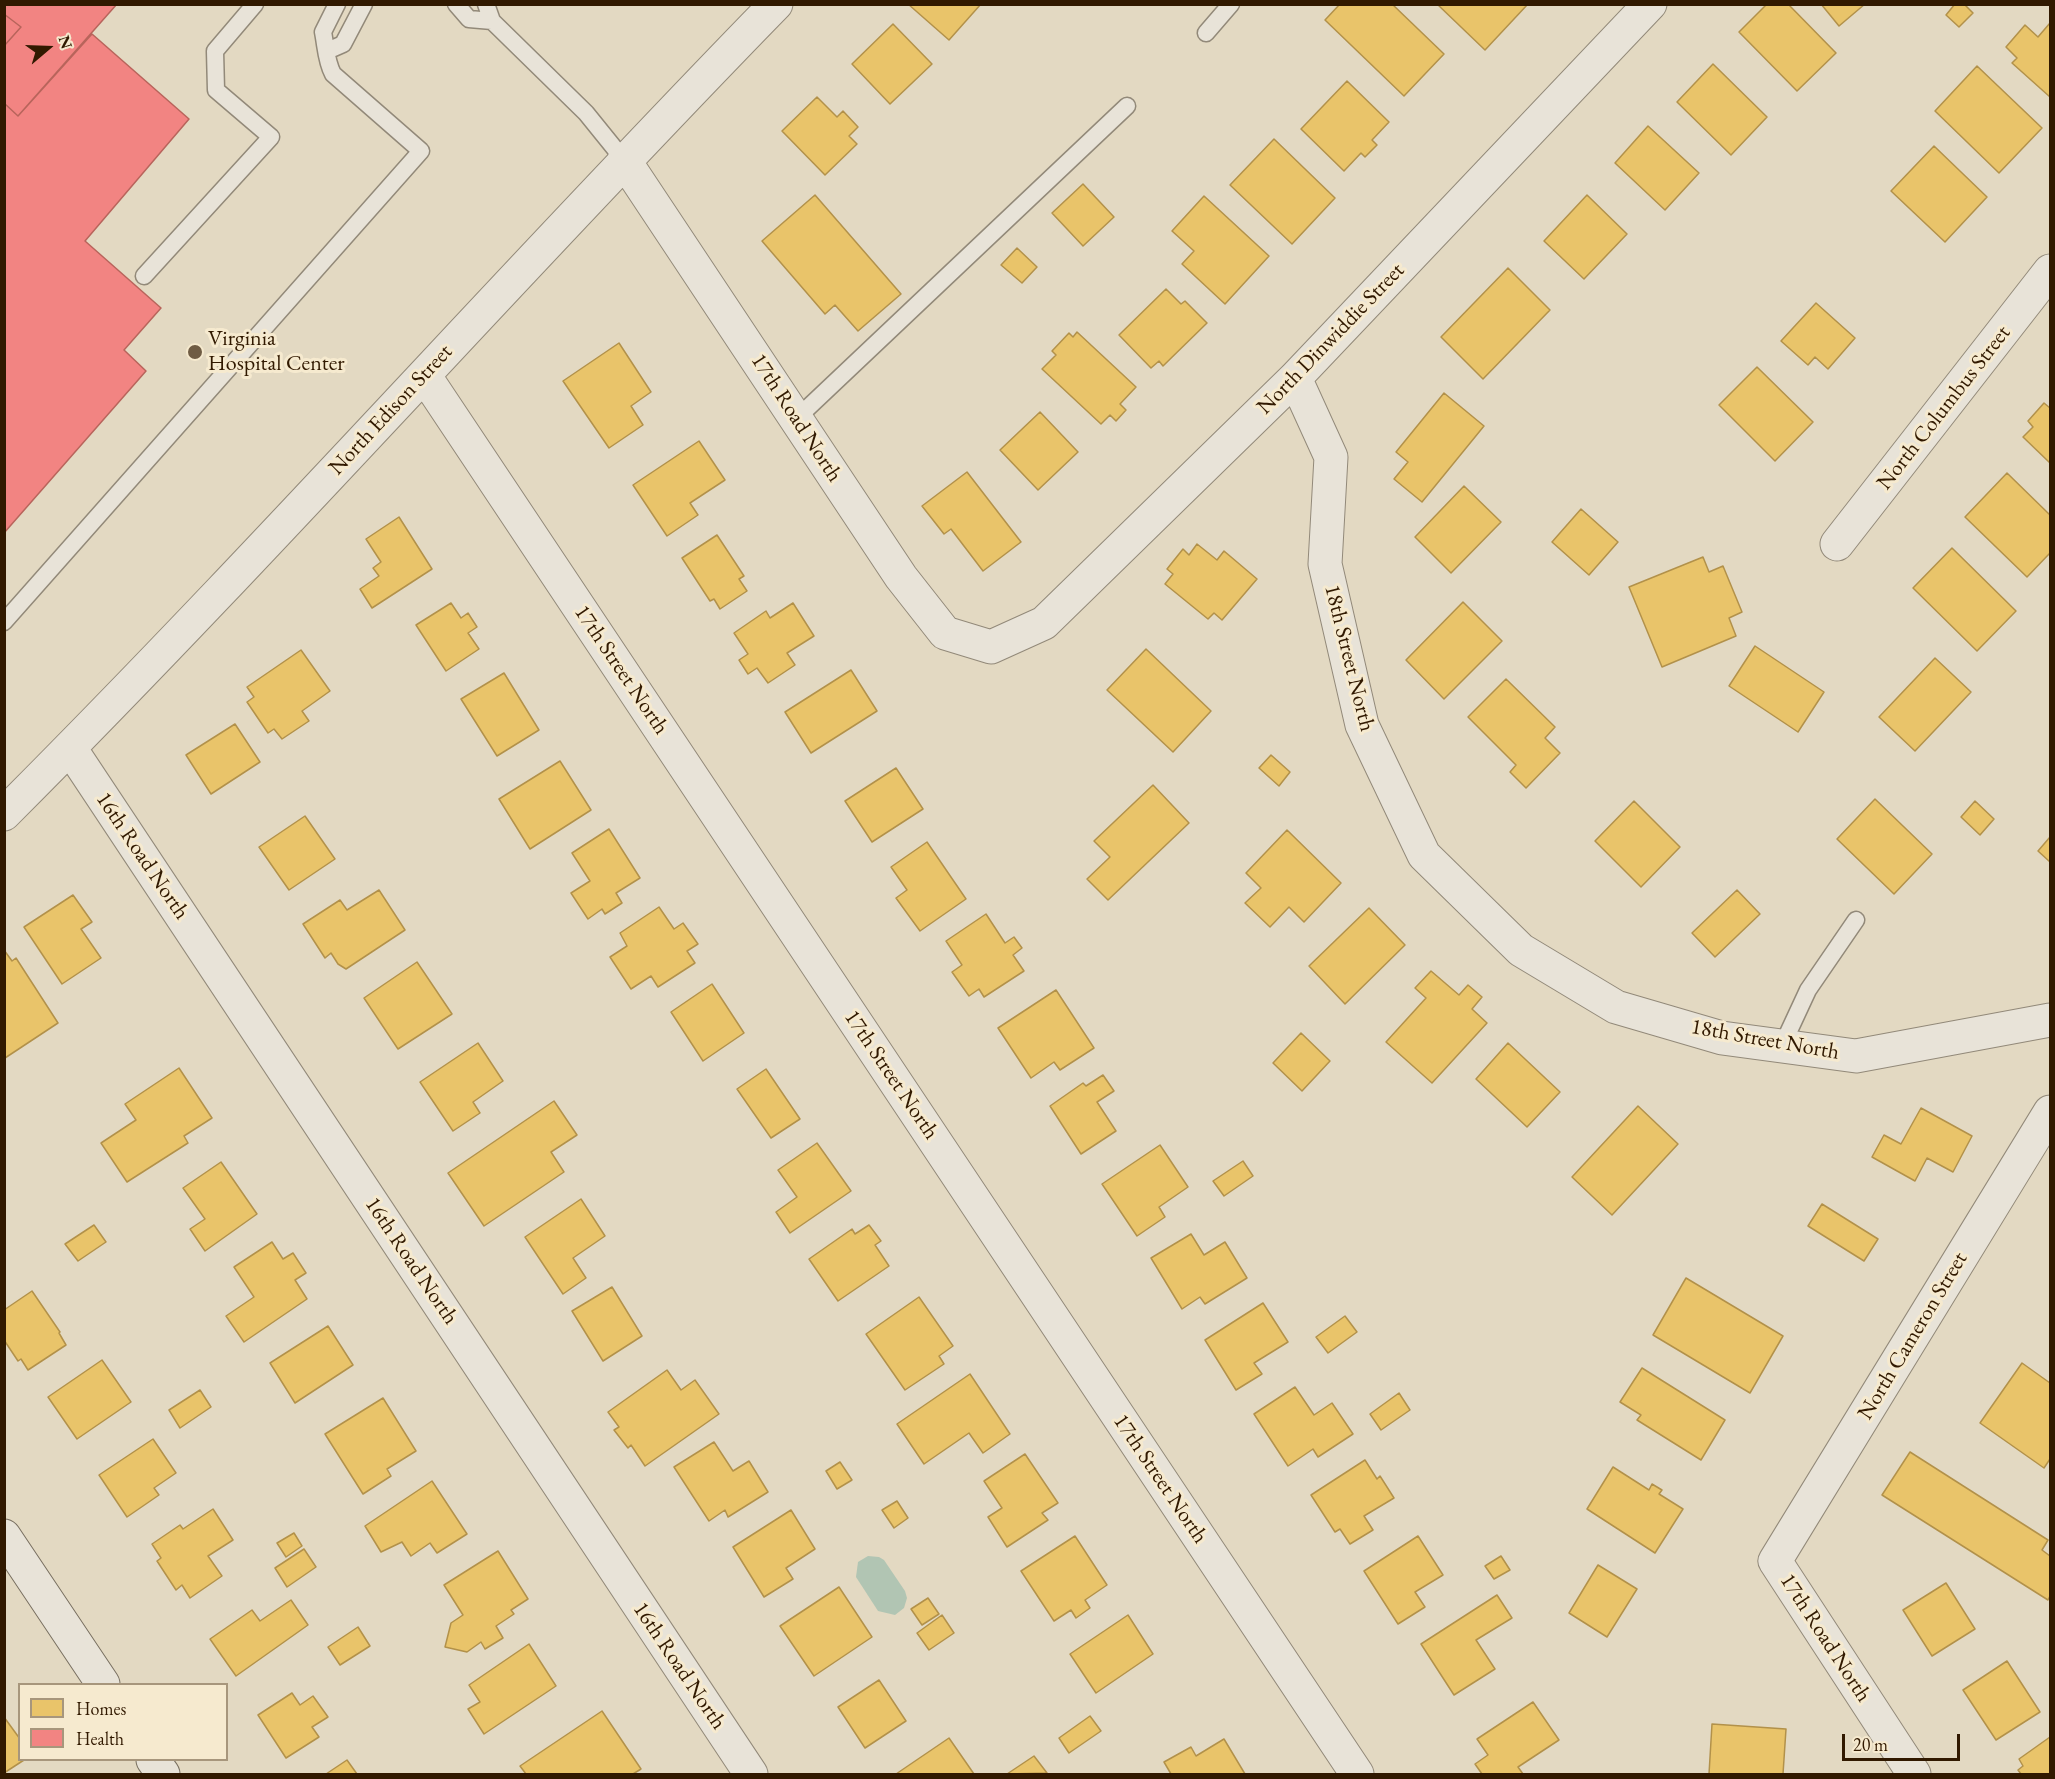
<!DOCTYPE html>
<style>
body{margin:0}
#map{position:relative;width:2055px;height:1779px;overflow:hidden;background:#e3d9c2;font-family:"EB Garamond",serif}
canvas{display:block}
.frame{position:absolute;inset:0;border:6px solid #311900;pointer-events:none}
.legend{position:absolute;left:18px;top:1683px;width:210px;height:78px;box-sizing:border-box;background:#f6eacf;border:2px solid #a7967c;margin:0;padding:8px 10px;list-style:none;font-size:18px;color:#311900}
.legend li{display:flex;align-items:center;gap:12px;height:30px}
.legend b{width:30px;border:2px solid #a7967c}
.north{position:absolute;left:18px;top:18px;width:60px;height:60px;-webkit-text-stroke:4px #f6eacf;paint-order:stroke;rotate:71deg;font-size:16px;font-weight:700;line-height:24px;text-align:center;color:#311900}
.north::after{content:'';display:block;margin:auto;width:21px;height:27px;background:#311900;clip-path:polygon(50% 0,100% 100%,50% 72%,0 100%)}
.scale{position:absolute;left:1842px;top:1734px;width:118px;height:27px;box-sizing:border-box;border:3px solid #311900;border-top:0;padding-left:8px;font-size:18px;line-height:21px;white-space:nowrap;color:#311900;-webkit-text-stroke:4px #f6eacf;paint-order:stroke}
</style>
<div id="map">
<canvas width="2055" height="1779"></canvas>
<div class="frame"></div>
<ul class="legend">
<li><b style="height:16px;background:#e9c46a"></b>Homes</li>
<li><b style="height:16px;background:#f28482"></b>Health</li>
</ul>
<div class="north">N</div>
<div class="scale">20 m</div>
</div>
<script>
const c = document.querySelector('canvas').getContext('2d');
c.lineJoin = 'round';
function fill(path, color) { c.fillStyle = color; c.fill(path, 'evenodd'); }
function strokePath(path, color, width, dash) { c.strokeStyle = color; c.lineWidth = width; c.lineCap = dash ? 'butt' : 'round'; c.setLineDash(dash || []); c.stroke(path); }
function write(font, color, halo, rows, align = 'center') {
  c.font = font + ' "EB Garamond",serif'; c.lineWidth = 6; c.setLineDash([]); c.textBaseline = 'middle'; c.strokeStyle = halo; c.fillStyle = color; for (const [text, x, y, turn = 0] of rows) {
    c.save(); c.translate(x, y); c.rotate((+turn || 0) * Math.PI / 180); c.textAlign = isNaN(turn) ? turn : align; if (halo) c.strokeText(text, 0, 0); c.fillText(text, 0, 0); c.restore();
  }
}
fill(new Path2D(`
 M868,1556L879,1557L884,1560L905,1591L907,1598L904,1608L895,1615L878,1611L856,1577L858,1562Z`), '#b1c5b3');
const homes = new Path2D(`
 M908,4H981L949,40Z
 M1340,4H1392L1444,54L1404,96L1325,20Z
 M1437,4H1528L1485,50Z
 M1767,4H1788L1836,53L1797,91L1739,32Z
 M1821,4H1865L1839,26Z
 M1955,4H1964L1973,13L1959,27L1946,15Z
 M2050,23V97L2012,63L2017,58L2006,47L2025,25L2038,37Z
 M893,24L932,64L890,104L852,64Z
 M1713,64L1767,117L1731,155L1677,102Z
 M1977,66L2042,128L1999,173L1935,111Z
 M1347,81L1389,122L1372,140L1377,145L1365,157L1361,153L1344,171L1301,129Z
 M817,97L837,117L843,111L858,127L849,136L857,144L825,175L782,131Z
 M1648,126L1699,173L1665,210L1615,163Z
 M1274,139L1335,198L1292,244L1230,185Z
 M1934,146L1987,197L1945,242L1891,191Z
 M1083,184L1114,217L1083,246L1052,213Z
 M815,195L901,294L858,331L835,305L825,314L762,241Z
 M1587,195L1627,234L1584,279L1544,241Z
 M1204,196L1269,256L1225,304L1182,264L1194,251L1172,231Z
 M1017,248L1037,267L1022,283L1001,265Z
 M1508,268L1550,310L1483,379L1441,337Z
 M1166,289L1181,304L1185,301L1207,323L1163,366L1159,361L1151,368L1119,335Z
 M1816,303L1855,338L1828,369L1815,357L1808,365L1781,341Z
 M1077,332L1136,387L1120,404L1126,410L1116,421L1110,415L1101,424L1042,369L1056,355L1052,351L1069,333L1073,337Z
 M619,343L651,392L631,406L643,425L609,448L563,381Z
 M1757,367L1813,422L1775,461L1719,405Z
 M1444,393L1484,426L1422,502L1394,479L1408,462L1396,452Z
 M2044,403L2050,408V463L2023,437L2033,427L2028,421Z
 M1040,412L1078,452L1038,490L1000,450Z
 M699,441L725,480L690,503L698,515L667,536L633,485Z
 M967,472L1021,542L983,571L951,529L944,534L922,506Z
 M2007,473L2050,515V553L2027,577L1965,517Z
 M1464,486L1501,522L1451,573L1415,537Z
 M1581,509L1618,542L1589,575L1552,542Z
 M399,517L432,569L372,608L360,589L379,576L373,568L381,562L366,539Z
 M717,535L744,576L739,579L747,591L720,609L714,599L710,601L682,558Z
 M1197,544L1217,560L1224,551L1257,579L1222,620L1214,613L1208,619L1165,584L1173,574L1167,569L1183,549L1189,555Z
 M1952,548L2016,611L1977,651L1913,588Z
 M1703,557L1709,572L1723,566L1742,612L1729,618L1736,636L1662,667L1629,587Z
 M1463,602L1502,641L1444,699L1406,660Z
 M451,603L461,618L468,613L477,627L468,633L479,649L446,671L416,625Z
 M793,603L814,636L787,653L795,665L768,683L757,668L748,674L739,660L748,654L734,633L766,611L770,618Z
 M1755,646L1824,692L1798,732L1729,686Z
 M1146,649L1211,711L1173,752L1107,690Z
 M301,650L330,691L302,711L309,721L282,739L274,729L268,733L247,702L254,697L247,687Z
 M1935,658L1971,692L1915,751L1879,717Z
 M851,670L877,711L811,753L785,712Z
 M504,673L539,730L497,756L461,699Z
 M1506,679L1555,727L1545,738L1560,753L1526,788L1510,772L1516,765L1468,717Z
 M235,724L260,762L211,794L186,755Z
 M1271,755L1290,772L1279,786L1259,768Z
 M560,761L591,810L530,849L499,799Z
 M896,768L923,809L872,842L845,801Z
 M1153,785L1189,823L1108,900L1087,879L1110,857L1094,841Z
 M1875,799L1932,854L1894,894L1837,839Z
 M1634,801L1680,847L1641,887L1595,841Z
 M1975,801L1994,819L1980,835L1961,817Z
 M305,816L335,859L289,890L259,847Z
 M609,829L640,878L616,893L622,903L605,914L602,909L588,919L571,893L590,881L572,853Z
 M1287,830L1341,883L1304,922L1289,907L1270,927L1245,903L1261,888L1246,873Z
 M2050,837V862L2038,851Z
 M927,842L966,899L920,931L896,898L907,890L891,867Z
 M379,890L405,930L346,969L338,964L331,953L325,958L303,924L340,900L347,910Z
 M1737,890L1760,914L1715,957L1692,933Z
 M73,895L92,922L81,929L101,958L62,984L24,927Z
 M659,907L674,929L683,923L698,944L687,951L695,963L658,987L651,976L631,989L610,957L627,946L620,933Z
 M1369,908L1405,945L1345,1004L1309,966Z
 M986,914L1005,943L1014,937L1022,948L1013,955L1024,971L984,997L979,989L969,996L952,972L962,965L946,941Z
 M4,950L12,961L16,958L58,1023L5,1058Z
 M417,962L452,1014L398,1049L364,998Z
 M1431,971L1459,995L1468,985L1482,997L1472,1009L1487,1023L1432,1083L1386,1042L1426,998L1415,988Z
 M712,984L744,1033L703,1061L671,1012Z
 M1056,990L1094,1048L1060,1070L1054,1062L1031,1078L998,1028Z
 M1301,1033L1330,1061L1302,1091L1273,1063Z
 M478,1043L503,1081L473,1102L480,1113L453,1131L420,1082Z
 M1508,1043L1560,1092L1527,1127L1476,1079Z
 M179,1068L212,1118L184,1136L188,1143L127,1182L101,1143L136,1120L125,1104Z
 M766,1069L800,1119L771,1138L737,1089Z
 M1103,1075L1114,1091L1097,1102L1116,1131L1081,1154L1050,1106L1083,1083L1086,1086Z
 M554,1101L577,1135L551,1152L564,1172L484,1226L448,1173Z
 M1638,1106L1678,1144L1612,1215L1572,1177Z
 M1921,1108L1972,1136L1953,1172L1927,1158L1915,1181L1872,1157L1884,1135L1901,1144Z
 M817,1143L851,1191L790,1233L776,1212L797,1197L778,1170Z
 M1160,1145L1188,1187L1159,1207L1165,1217L1137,1236L1102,1184Z
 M1243,1161L1253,1176L1224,1196L1213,1181Z
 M221,1162L257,1214L205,1251L190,1229L205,1219L183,1188Z
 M581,1199L605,1236L573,1258L586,1278L563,1294L525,1237Z
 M1822,1204L1878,1239L1864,1261L1808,1226Z
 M94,1225L106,1242L78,1261L65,1244Z
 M869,1225L881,1241L875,1245L889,1266L838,1301L809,1259L852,1229L855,1234Z
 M1191,1234L1204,1255L1225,1242L1247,1278L1205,1304L1200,1297L1182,1309L1151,1258Z
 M272,1242L283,1259L293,1253L306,1273L295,1280L307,1299L244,1342L226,1316L254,1297L234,1267Z
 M1686,1278L1783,1336L1750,1393L1653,1335Z
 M612,1287L642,1336L603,1361L572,1311Z
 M32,1291L60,1332L59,1333L66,1345L28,1370L21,1359L18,1361L4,1340V1310Z
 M919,1297L953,1346L939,1356L944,1364L905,1390L866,1334Z
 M1263,1303L1288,1342L1254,1363L1262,1374L1236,1390L1205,1340Z
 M1345,1316L1357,1332L1328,1353L1316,1337Z
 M328,1326L353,1365L295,1403L270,1363Z
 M102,1360L131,1402L77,1439L48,1397Z
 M2022,1363L2050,1383V1459L2044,1468L1980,1423Z
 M1642,1368L1725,1420L1701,1460L1637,1420L1641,1415L1620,1402Z
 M667,1370L681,1390L695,1380L719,1414L645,1466L631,1445L628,1448L614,1430L619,1427L608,1412Z
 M970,1374L1010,1434L983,1453L969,1433L924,1464L897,1424Z
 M1295,1387L1314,1415L1332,1403L1353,1434L1318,1457L1313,1449L1288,1466L1254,1414Z
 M200,1390L211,1407L180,1428L169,1410Z
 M1399,1393L1410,1410L1381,1430L1370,1414Z
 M383,1398L416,1451L387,1469L391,1476L363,1494L325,1434Z
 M153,1439L176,1473L154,1488L159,1495L127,1517L99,1475Z
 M714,1442L733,1471L749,1461L768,1492L728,1517L725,1510L709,1521L674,1467Z
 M1910,1452L2048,1540L2042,1550L2050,1556V1596L2048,1600L1882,1495Z
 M1025,1454L1058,1503L1042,1513L1048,1520L1007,1547L988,1517L1002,1508L984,1481Z
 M1365,1460L1377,1479L1380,1476L1394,1498L1364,1516L1373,1530L1350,1544L1340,1529L1335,1532L1311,1495Z
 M840,1462L852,1480L837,1489L826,1471Z
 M1613,1467L1649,1490L1652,1484L1662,1490L1659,1494L1683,1509L1655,1553L1587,1509Z
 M432,1481L467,1534L437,1553L430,1543L411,1556L402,1542L381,1552L365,1526Z
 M897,1501L908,1518L894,1528L882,1510Z
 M213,1509L233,1540L208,1556L222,1576L190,1598L182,1585L176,1590L157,1561L161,1558L152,1544L180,1525L183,1529Z
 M791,1510L815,1549L786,1568L793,1579L764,1597L733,1547Z
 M294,1533L302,1546L286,1557L277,1543Z
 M1075,1536L1107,1585L1085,1600L1090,1608L1076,1618L1071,1610L1054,1621L1021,1571Z
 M1418,1536L1443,1575L1415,1592L1425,1607L1398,1624L1364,1571Z
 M304,1549L316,1567L287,1587L275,1568Z
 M498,1551L528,1599L511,1610L514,1614L496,1626L503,1638L485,1649L481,1642L467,1652L445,1647L451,1623L463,1615L444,1585Z
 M1501,1556L1510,1570L1494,1579L1485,1566Z
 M1598,1565L1637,1589L1607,1637L1569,1613Z
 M1946,1583L1975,1629L1932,1656L1903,1610Z
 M839,1587L872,1637L814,1676L780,1626Z
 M1497,1595L1512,1618L1476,1640L1495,1669L1454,1695L1421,1644Z
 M928,1598L939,1614L922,1625L911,1609Z
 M291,1600L308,1625L236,1676L210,1639L252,1610L260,1621Z
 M942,1615L954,1633L929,1650L917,1633Z
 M1128,1615L1153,1654L1096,1693L1070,1654Z
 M358,1627L370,1646L340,1665L328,1647Z
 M529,1644L556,1686L484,1734L468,1709L480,1702L469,1685Z
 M2007,1661L2040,1712L1996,1740L1963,1690Z
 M879,1680L906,1721L865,1748L838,1707Z
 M292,1693L300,1705L313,1696L328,1717L312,1727L319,1737L286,1758L258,1715Z
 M1533,1702L1559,1740L1518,1767L1523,1774H1482L1475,1764L1488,1755L1477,1739Z
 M602,1711L641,1769L633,1774H526L520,1766Z
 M1090,1716L1101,1731L1069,1753L1059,1738Z
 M4,1717L20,1739V1760H24L4,1773Z
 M1712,1724L1786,1729L1783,1774H1709Z
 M2050,1737V1774H2021L2018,1770L2023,1766L2019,1759Z
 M949,1738L974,1774H896Z
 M1224,1739L1245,1774H1171L1164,1762L1191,1747L1196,1756Z
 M1034,1756L1047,1773L1007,1774Z
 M347,1760L357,1774H326Z`);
fill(homes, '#e9c46a');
strokePath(homes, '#b2914a', 1.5);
const health = new Path2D(`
 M7,4H117L18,116L4,103V46L21,27L4,14V7Z
 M4,14L21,27L4,46Z
 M92,34L189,119L85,241L161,308L124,350L146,371L4,533V103L18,116Z`);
fill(health, '#f28482');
strokePath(health, '#b8645b', 1.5);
const lane = new Path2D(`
 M456,4L469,19L492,21
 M486,4L492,21L586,113L624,160
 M1206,33L1231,4
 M327,51L343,44L364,4
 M144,276L271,137L216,90L215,51L255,4
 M796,419L1127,106
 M4,622L421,151L333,74C326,61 326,47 323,32L337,4
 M1782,1046L1808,990L1856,920`);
const street = new Path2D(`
 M624,160L901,577L945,633L991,647L1044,623L1084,584L1295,378L1650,4
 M424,375L1357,1774
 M1295,378L1331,457L1325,564L1362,725L1424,855L1521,950L1616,1007L1722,1038L1856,1056L2050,1020
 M1837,544L2050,271
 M70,748L751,1774
 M4,814C268,550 515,271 776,4
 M1914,1774L1775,1561L2050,1112`);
const secondary = new Path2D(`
 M4,1536L103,1684
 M153,1760L163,1774`);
strokePath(lane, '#928979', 19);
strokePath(street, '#928979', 35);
strokePath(secondary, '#786f60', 35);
strokePath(lane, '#e8e3d8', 16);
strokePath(street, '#e8e3d8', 33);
strokePath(secondary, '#e8e3d8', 33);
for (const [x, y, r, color] of [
 [195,352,8,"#6f5c44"]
]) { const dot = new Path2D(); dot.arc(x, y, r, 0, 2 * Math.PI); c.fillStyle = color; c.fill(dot); strokePath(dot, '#f6eacf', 2); }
write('22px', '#311900', '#f6eacf', [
 ["Virginia",208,339],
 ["Hospital Center",208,364]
], 'left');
write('22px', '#311900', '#f6eacf', [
 ["North Dinwiddie Street",1331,339,-46],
 ["North Columbus Street",1944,408,-52],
 ["North Edison Street",391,410,-47],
 ["17th Road North",796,418,57],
 ["18th Street North",1349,658,76],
 ["17th Street North",621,670,56],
 ["16th Road North",142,856,56],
 ["18th Street North",1765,1040,10],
 ["17th Street North",891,1075,56],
 ["16th Road North",411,1261,56],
 ["North Cameron Street",1913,1336,-59],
 ["17th Street North",1160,1479,56],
 ["17th Road North",1825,1638,57],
 ["16th Road North",679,1666,56]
]);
</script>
